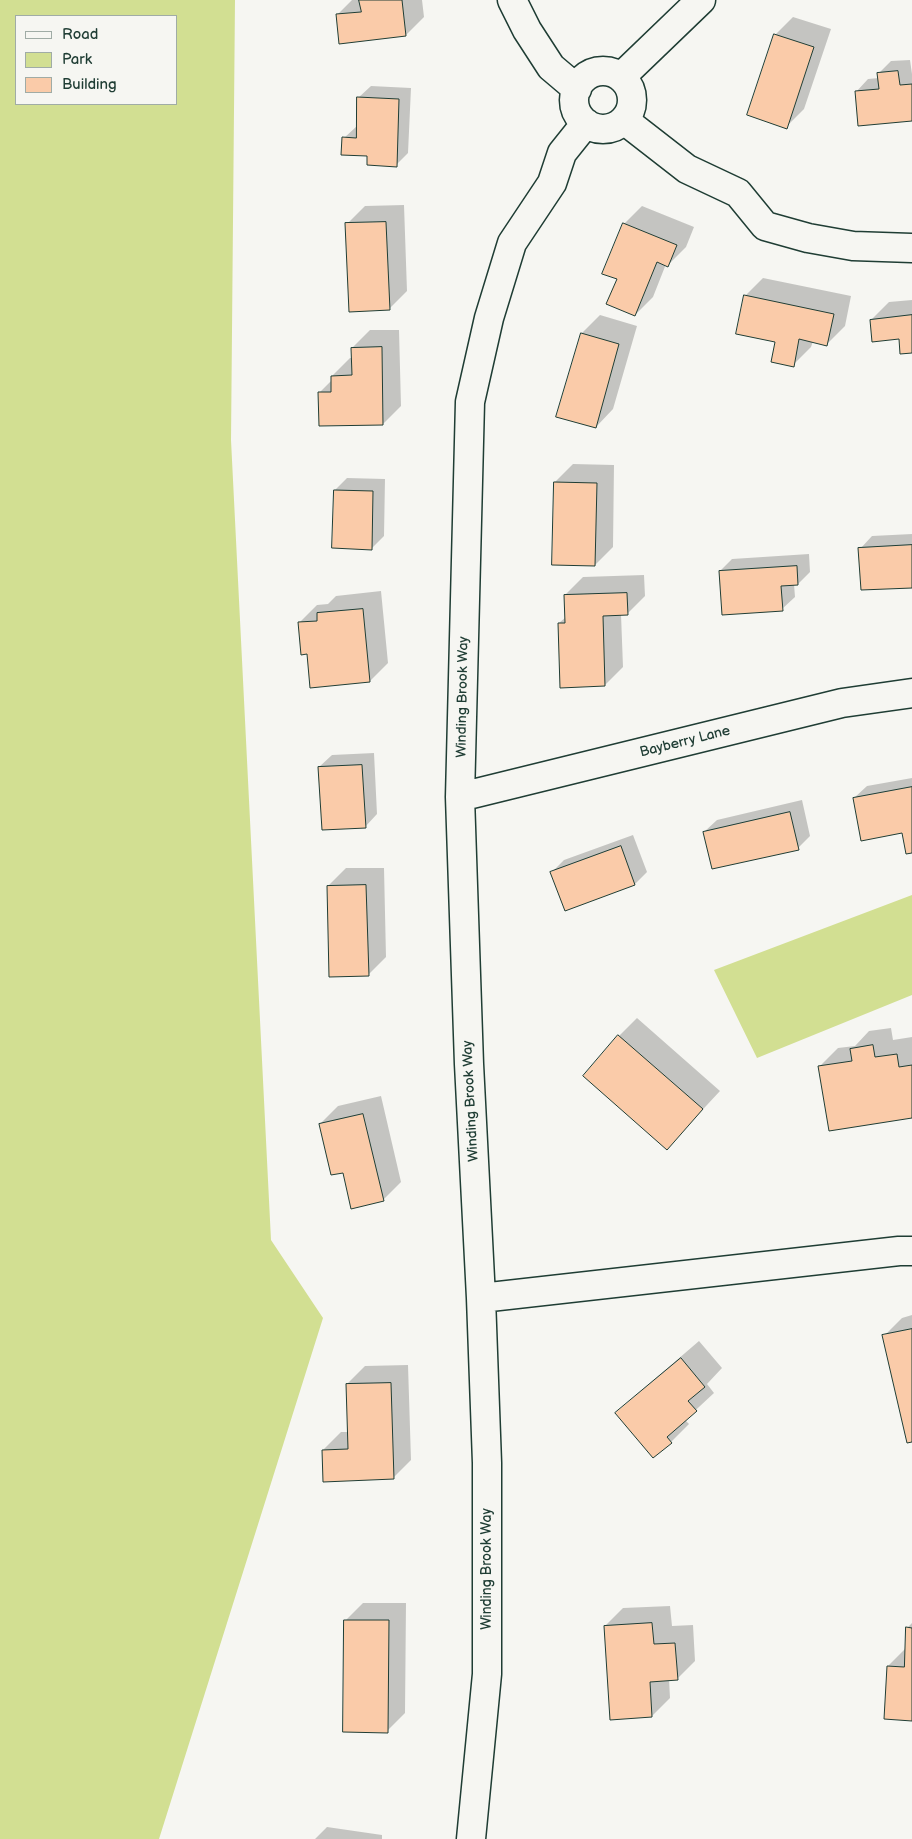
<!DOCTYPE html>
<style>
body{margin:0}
#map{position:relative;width:912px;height:1839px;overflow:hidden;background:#f6f6f2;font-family:"Balsamiq Sans",sans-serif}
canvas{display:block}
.legend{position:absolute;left:15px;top:15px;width:162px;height:90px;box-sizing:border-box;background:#f6f6f2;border:1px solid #a0aca6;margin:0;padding:6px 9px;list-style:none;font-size:15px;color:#1f3d34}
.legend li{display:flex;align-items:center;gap:10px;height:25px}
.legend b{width:25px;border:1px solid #a0aca6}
</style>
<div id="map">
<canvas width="912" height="1839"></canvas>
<ul class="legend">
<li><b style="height:6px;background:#f6f6f2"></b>Road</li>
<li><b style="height:14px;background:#d2df92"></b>Park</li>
<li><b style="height:14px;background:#facba9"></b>Building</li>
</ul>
</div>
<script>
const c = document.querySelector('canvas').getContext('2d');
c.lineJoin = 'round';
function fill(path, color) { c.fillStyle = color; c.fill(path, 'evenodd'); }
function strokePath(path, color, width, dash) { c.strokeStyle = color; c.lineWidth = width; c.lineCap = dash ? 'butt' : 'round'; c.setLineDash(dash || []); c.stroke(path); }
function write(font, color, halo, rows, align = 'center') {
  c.font = font + ' "Balsamiq Sans",sans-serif'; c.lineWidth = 5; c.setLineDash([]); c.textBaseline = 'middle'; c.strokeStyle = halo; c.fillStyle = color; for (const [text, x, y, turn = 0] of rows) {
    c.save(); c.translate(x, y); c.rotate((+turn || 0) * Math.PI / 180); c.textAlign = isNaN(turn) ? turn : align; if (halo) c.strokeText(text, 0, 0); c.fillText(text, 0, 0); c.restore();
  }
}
fill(new Path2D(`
 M0,0H235L231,440L271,1240L323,1318L159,1839H0ZM176,16V104H16V16Z
 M912,895V995L757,1058L714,970Z`), '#d2df92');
fill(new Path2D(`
 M352,0H422L424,17L406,35L337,15Z
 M793,17L831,29L804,109L786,127L775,35Z
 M910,60L912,74V120L856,92L868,79L879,78L878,74L891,61Z
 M371,86L411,88L408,153L396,165L369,154L344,138L357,126L358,98Z
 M404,205L407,291L389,309L347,224L365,206Z
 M642,206L694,227L686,247L668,265L666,264L653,297L635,315L618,279L624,224Z
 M763,278L851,296L845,326L827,344L813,341L811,347L793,365L745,296Z
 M912,300V352L900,338L871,320L889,302Z
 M600,315L637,326L613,409L596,427L582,333Z
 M370,330H399L401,406L383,424L319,393L332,380V376L350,358H352V348Z
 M573,464L614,465L613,547L595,565L555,482Z
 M347,478L385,479L384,536L371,549L335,490Z
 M912,534V586L860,549L872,536Z
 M809,554L810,572L798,584H794L795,597L782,609L720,571L732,559Z
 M644,575L645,596L627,614H621L623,667L605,685L559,623L566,617L565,595L583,577Z
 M381,591L388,663L370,681L299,623L317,605L328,604L336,596Z
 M374,753L377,814L365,827L319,767L332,755Z
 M912,778V852L903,831L854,798L867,786Z
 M802,800L810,836L798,848L704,832L717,820Z
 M633,835L647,872L635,884L552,872L564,860Z
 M346,868H384L386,957L368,975L328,886Z
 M637,1018L720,1091L667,1148L619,1036Z
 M891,1028L893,1040L912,1037V1117L820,1066L838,1048L855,1046L869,1031Z
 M381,1096L401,1182L383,1200L344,1172L320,1124L338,1106Z
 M912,1315V1441L884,1336L902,1318Z
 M699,1341L722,1368L707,1384L714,1393L685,1420L689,1424L671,1442L617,1413L635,1396Z
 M408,1365L411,1460L393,1478L323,1450L341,1432H348L347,1384L365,1366Z
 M363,1603H406L405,1713L387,1731L345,1621Z
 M670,1606L672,1626L693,1625L695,1661L677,1679H669L670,1698L652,1716L605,1626L623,1608Z
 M912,1623V1720L888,1666L906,1648L907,1628Z
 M327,1827L382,1835V1839H315Z`), '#0003');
const building = new Path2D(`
 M359,0H402L406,36L339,44L336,14L361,12Z
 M774,34L814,47L787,129L747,115Z
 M898,71L900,85L912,84V121L858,126L855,91L879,89L877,73Z
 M357,97L399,99L397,167L367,165V156L341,155L342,137L356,138Z
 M386,222L390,310L349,312L345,223Z
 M623,223L677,245L668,267L657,262L635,316L606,304L617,279L602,274Z
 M744,295L834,314L827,346L799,339L794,367L771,362L775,342L736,334Z
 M912,315V353L900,354L899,339L872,342L870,320Z
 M581,333L619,344L596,428L556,417Z
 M382,347L383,425L319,426L318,392H331V376L352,375L351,348Z
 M554,482L597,483L595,566L552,565Z
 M334,490L373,491L372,550L332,548Z
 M912,545V588L861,590L858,548Z
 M797,566L798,585L781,586L783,611L722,615L719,571Z
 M627,593L628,615L603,616L605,686L560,688L558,623H565L564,595Z
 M363,609L370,682L310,688L307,654L301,655L298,622L317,621V613Z
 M362,765L366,828L322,830L318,767Z
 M912,787V853L906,854L902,833L861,841L853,798Z
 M790,812L799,850L712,869L703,832Z
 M621,846L635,885L565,911L550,872Z
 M366,885L369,976L329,977L327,886Z
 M618,1035L703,1109L667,1150L583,1076Z
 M873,1045L875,1057L897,1054L899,1067L912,1065V1118L829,1131L818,1066L852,1061L850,1049Z
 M363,1114L384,1201L351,1209L343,1173L331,1175L319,1124Z
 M912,1329V1442L907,1443L882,1335Z
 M681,1358L705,1387L688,1401L697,1411L667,1437L672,1443L653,1458L615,1413Z
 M391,1383L394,1479L323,1482L322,1450L348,1449L346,1384Z
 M344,1620H389L388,1733L343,1732Z
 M652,1623L654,1644L675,1643L678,1680L650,1682L652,1717L610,1720L604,1626Z
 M906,1627L912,1628V1721L884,1719L887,1666L904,1667Z`);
fill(building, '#facba9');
strokePath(building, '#1f3d34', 1);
const minor = new Path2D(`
 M512,0L527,30L551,67L577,89
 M574 100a29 29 0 1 1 58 0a29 29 0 1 1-58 0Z
 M621,77L701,0
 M624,120L687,169L738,193L765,226L808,238L853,246L912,248
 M460,797L842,703L912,693
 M481,1298L469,1064L460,797L470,402L489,318L512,243L552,183L562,153L586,123
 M471,1839L487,1674V1463L481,1298L899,1251H912`);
strokePath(minor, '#1f3d34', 31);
strokePath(minor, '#f6f6f2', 28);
write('14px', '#1f3d34', '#f6f6f2', [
 ["Winding Brook Way",463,697,-89],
 ["Bayberry Lane",685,742,-14],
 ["Winding Brook Way",471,1101,-93],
 ["Winding Brook Way",487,1569,-90]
]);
</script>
